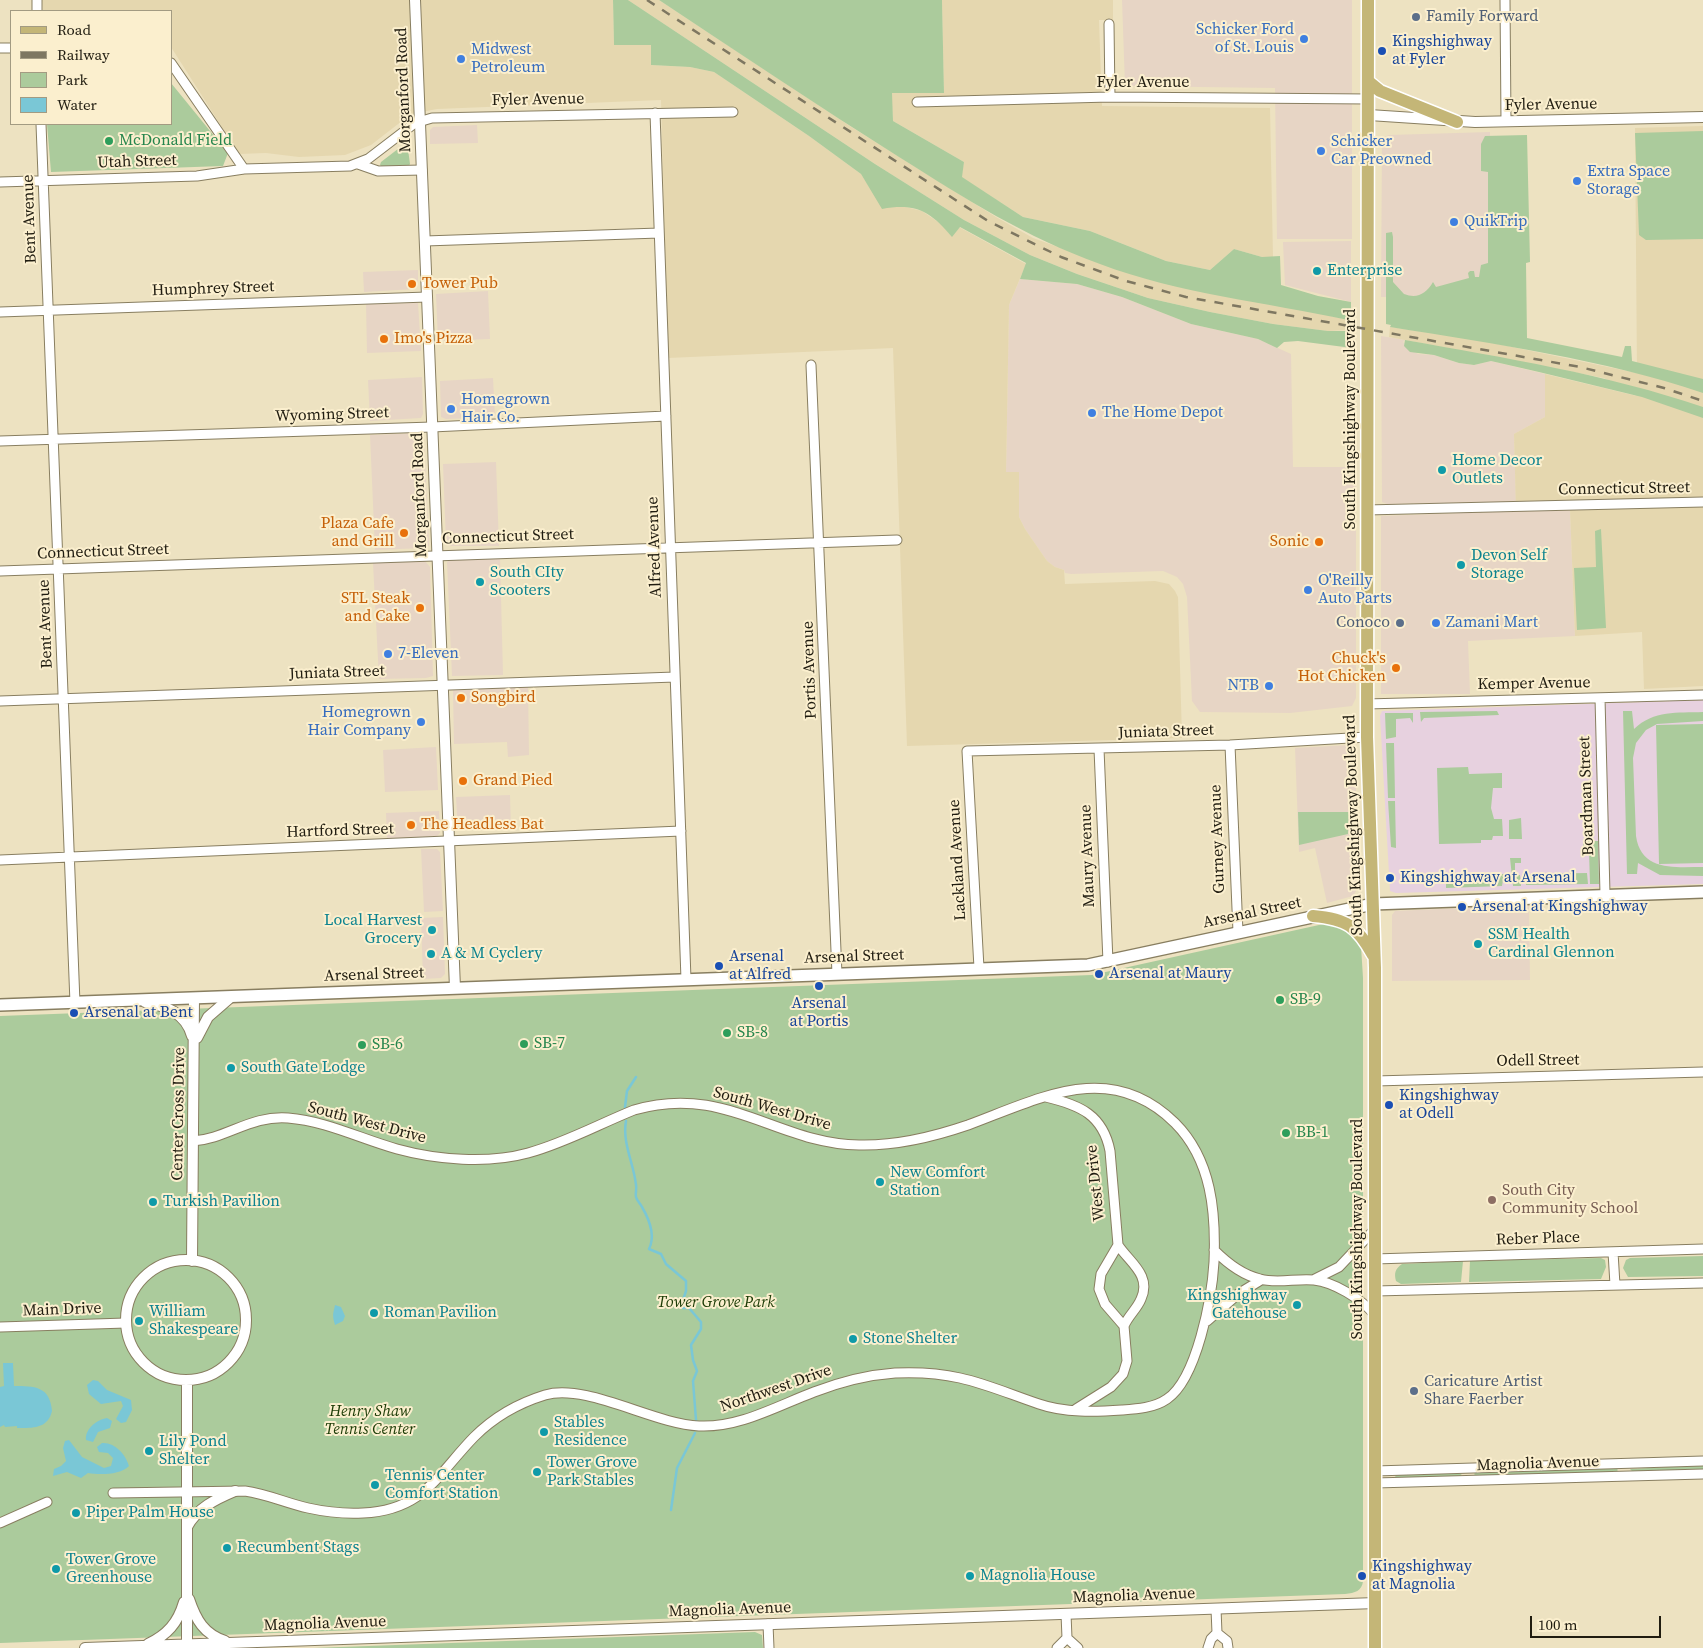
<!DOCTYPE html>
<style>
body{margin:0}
#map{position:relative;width:1703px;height:1648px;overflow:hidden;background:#ede2c1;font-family:"Source Serif 4",serif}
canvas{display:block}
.legend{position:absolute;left:10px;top:10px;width:162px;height:115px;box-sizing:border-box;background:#fbefce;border:1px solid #a39b82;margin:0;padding:6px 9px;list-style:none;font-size:15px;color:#201c10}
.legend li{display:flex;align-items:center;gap:10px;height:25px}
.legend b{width:25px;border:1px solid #a39b82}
.scale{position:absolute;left:1530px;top:1616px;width:131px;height:22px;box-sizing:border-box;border:2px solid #201c10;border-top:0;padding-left:6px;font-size:15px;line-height:18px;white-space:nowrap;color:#201c10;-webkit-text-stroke:4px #fbefce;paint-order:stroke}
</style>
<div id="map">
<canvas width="1703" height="1648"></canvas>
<ul class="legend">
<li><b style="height:6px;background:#c4b677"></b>Road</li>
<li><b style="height:6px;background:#7e7761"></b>Railway</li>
<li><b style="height:14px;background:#abcb9c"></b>Park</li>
<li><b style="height:14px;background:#7ac7d6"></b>Water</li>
</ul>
<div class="scale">100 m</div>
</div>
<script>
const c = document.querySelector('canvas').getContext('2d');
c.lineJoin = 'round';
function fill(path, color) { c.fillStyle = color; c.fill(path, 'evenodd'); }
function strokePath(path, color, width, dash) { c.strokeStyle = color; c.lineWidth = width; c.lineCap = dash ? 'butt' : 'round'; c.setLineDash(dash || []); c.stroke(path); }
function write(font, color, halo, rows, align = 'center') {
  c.font = font + ' "Source Serif 4",serif'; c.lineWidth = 4; c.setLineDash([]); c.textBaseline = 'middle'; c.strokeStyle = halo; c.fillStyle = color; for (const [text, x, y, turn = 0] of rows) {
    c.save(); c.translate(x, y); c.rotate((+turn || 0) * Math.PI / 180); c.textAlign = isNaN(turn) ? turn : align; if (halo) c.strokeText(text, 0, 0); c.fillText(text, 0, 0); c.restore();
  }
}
fill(new Path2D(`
 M1122,0H1352V239H1277L1275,88L1125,86Z
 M477,125L478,143L430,144V130L433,127Z
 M1490,132V297H1381L1382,138L1389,135Z
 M1351,241V302L1285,285L1283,242Z
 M418,270V286L415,289L364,292L363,272Z
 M1020,279L1077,284L1122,297L1191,324L1258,339L1291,354L1293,467H1356V698L1352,706L1290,713L1200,712L1192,701L1187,597L1183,584L1177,577L1163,571L1071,574L1065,573L1064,570L1055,567L1047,561L1025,529L1019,517V473L1006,472L1009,305Z
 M488,291L490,339L438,341L436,294Z
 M418,303L421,351L367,353L366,304Z
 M1381,336L1405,340L1403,342L1418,354L1434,355L1459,363L1474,365L1491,361L1545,374V417L1514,434L1516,502L1387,504L1382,502Z
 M422,377L423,414L421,418L370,421L368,380Z
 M493,378L495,417L446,419L441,417L440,381Z
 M421,433L424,437L429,546L424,548L375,550L370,435Z
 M496,462L499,546H448L446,542L443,464Z
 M1570,509L1575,636L1468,641L1470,694H1381V516Z
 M500,557L503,675L452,676L447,562L450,559Z
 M425,561L430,567L433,676L426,678L379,679L373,563Z
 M528,685L529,755L508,757L507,742L454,744L453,690Z
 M1350,745L1354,746L1356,751V891L1353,896L1327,903L1315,848L1299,852L1295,748Z
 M436,747L438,790L385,792L383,750Z
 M510,795L511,830H458L456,797Z
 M439,811L440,833L436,837L387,839L386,813Z
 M421,849H437L440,852L443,911L424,912Z
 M1529,905L1530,980L1392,981V915L1395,911Z
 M443,917L445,974L441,978L423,979L421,918Z`), '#e7d5c5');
fill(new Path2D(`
 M42,0H613L614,45H651V65L690,67L714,72L809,136L861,174L870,188L902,206L922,211L941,224L952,236L959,227L1026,264L1009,305L1006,472H1019V517L1025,529L1047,561L1055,567L1064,570L1065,584L1155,581L1169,584L1175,591L1178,597L1182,738L907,746L893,348L668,358L661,100L437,109L411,114L371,145L345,155L299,157L266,153L239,154L171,47V11H43Z
 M628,0H659L853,128L996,217L1033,238L1061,248L1348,320L1347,330L1328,331L1273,324L1210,312L1148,298L1077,274L1030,255L964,220L875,164Z
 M942,0H1113V20H1099L1102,106L1270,108L1273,257H1262L1234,249L1210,270L1166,261L1090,231L1023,217L961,177L964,162L893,121L891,93L944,92Z
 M1703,126V686L1644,689L1642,632L1575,636L1570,509L1516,511L1514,434L1545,417V374L1637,396L1604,378L1389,337L1390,327L1474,339L1637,373L1635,128Z`), '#e5d7af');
fill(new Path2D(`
 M1703,700V884L1396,893L1390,891L1380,716L1382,711Z`), '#e7d1df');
fill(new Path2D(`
 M613,0H628L875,164L964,220L1030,255L1077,274L1148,298L1210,312L1273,324L1328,331H1352V348L1298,341L1284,342L1277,348L1258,339L1191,324L1122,297L1077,284L1020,279L1026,263L960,227L952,237C930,211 916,203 882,209L861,174L809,136L714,72L690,67L651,65V45H614Z
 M659,0H942L944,93H892L893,121L964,162L962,177L1023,217L1090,231L1166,261L1210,270L1234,249L1262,257L1280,256L1281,285L1318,296L1351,302V318L1348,320C1265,302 1180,294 1100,264C1025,237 966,199 899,157C818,106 739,53 659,0Z
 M171,83L228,153L223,166L51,172L47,124H171Z
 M1703,131V239L1646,240L1639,235L1635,133Z
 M1527,135L1530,262L1526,263L1527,338L1622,357L1625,346H1631L1632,361L1703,379V393C1602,359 1496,344 1390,327L1391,325L1386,324V233L1392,232L1393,237V282L1404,294C1417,299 1426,294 1433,282L1436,287L1469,278L1468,273L1470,271H1474L1475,277H1479L1481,265L1488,263V172L1481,171V144L1485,136Z
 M407,142L410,164L408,167L383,168L380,165L381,162Z
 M1405,340C1505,358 1606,374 1703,407V418L1642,397L1539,372L1491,361L1474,365L1459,363L1434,355L1410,352L1404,346Z
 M1601,529L1606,628L1577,630L1574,568L1596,567L1595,531Z
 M1497,711L1499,715L1424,718L1421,722L1420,712Z
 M1623,711H1632L1634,729C1654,710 1677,713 1703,712V721L1657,724L1646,730L1636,743L1633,758L1636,836C1641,872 1676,867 1703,867V876L1660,875L1638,863L1637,874H1627Z
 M1385,713H1413V723L1410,718L1396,719V737L1386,739Z
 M1703,724V863L1659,864L1656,725Z
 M1386,743H1394L1395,798H1388Z
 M1468,767L1469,774L1502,773V788H1493L1491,808L1494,819H1502L1503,836H1493L1492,840H1481V843L1439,844L1437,768Z
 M1388,801H1395L1396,848L1391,847Z
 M1298,812H1349L1348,834L1299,845Z
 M1521,818L1522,839H1509V820Z
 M1583,841H1598L1599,884H1590L1589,851H1583Z
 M1510,858H1521V863H1515V875H1520L1521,886H1513Z
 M1587,873L1588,884L1526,885L1525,874Z
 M1504,874L1502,886L1446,888V877Z
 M1328,923L1346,926L1361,946L1363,978V1581C1362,1591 1355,1593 1345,1594L0,1643V1016L1092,975Z
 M1703,1256V1276L1628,1277L1623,1268L1626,1260L1630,1258Z
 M1601,1258L1605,1260L1606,1267L1601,1279L1469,1282L1470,1261Z
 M1463,1261L1461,1282L1401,1284L1396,1281C1394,1273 1395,1269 1402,1264Z
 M1703,1465V1469L1633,1472L1630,1469Z
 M1616,1468L1618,1470L1616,1472L1476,1476L1474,1474L1476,1472Z
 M1459,1473L1462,1475L1458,1477L1397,1479L1395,1476L1397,1474Z
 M755,1632L762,1635L763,1648H313Z`), '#abcb9c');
fill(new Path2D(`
 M335,1305L341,1307L345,1316L343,1321L335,1325C332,1314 333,1315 335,1305Z
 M3,1363H13L14,1386C34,1386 50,1386 52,1411C48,1429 32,1428 17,1428V1426L5,1427L4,1425L0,1427V1387L4,1386Z
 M93,1380L98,1381L107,1390L131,1400L132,1410L126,1422L121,1423L116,1419L123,1406L121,1401L101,1404L89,1394L87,1385Z
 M107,1418L112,1421L110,1428L98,1432L93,1442L86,1440C85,1429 96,1420 107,1418Z
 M69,1440L82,1457L104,1468L111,1466L113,1458L108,1453L99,1452L97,1447L102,1443C115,1442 126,1455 129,1466C121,1475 99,1475 88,1473L81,1478L67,1472L53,1476L54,1469L61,1466L66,1461L63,1448L65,1441Z`), '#7ac7d6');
strokePath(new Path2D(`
 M625,1107L627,1091L636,1077
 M626,1121C622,1143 634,1164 636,1185C637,1189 635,1193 636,1197C637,1201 640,1203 642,1207C649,1219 656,1235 649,1249L661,1254L666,1264L686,1281V1291L681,1306L683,1308H689L701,1322V1329L691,1345L693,1360L697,1371L693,1381L696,1420
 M671,1510L677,1468L695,1433`), '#7ac7d6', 2.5);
const minor = new Path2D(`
 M37,0V11
 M1505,0L1506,121
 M1109,24L1110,97
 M0,48H11
 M171,63L244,169
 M917,102L1110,97L1369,99
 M655,113L686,979
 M41,124L75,1003
 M358,164L378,171L422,170
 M0,182L197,176L244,169L350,166L368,159L415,123L432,118L733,112
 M425,241L659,233
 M0,312L427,297
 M811,365L837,974
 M0,441L432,427L666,416
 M1366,510L1703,502
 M0,571L897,540
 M1600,698L1605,894
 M0,701L675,677
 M1366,704L1703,695
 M1230,745L1238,932
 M1099,749L1108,962
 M0,860L681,831
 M979,968L967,751L1230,745L1367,737
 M1375,1081L1703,1072
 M1046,1097C1080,1105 1103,1115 1110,1151L1118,1245L1101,1274L1099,1289L1105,1304L1124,1326L1127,1361L1123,1374L1111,1387L1076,1409
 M1118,1245C1129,1262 1152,1275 1141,1299C1137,1309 1128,1316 1124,1326
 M1214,1250C1227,1263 1242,1275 1260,1279C1277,1284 1297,1278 1314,1280C1334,1282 1361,1299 1374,1314
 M1613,1252L1615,1285
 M1374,1259L1703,1249
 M1315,1279L1339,1267L1375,1229
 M1375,1291L1703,1283
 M1207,1321L1238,1294L1261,1280
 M0,1327L126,1323
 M1375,1471L1703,1461
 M1375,1483L1703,1474
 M113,1493L245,1491C267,1494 286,1503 308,1508C326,1512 345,1514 363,1513C424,1510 437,1475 474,1437C493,1418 519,1403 545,1395C587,1383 653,1424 699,1426C739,1428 777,1406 814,1392C840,1382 867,1375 895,1373C917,1372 938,1373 960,1378C987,1384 1012,1395 1039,1404C1065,1413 1095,1412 1122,1410C1137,1409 1154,1408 1167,1399C1197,1379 1212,1297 1214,1262C1216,1213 1212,1160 1175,1123C1110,1059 1041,1098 968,1125C933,1137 897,1146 859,1145C777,1144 725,1083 634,1110C599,1124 565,1143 528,1153C488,1164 437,1160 397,1149C361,1139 326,1121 288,1118C251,1115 226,1139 193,1141
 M0,1523L47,1502
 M1216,1609L1217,1633
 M768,1624L769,1648
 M1217,1633L1227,1641L1228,1648
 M1067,1638L1078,1648
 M1057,1648L1067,1638L1066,1614
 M1208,1648L1211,1639L1217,1633`);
const tertiary = new Path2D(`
 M415,0L455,988
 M1369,115L1475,122L1703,117
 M145,1002C166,1006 186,1013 192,1036
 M197,1038L208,1017L231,997
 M126 1320a60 60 0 1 1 120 0a60 60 0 1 1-120 0Z
 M192,1261L194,998
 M187,1527C197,1508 216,1499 235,1491
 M189,1599C196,1620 204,1634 225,1641
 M148,1644C167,1635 178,1623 184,1602
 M85,1648L1376,1603
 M187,1648V1380`);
const secondary = new Path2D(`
 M0,1005L1088,965L1373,904L1703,892`);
const primary = new Path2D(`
 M1368,0L1367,737L1375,968V1648
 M1369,82L1380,91L1457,122
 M1313,916C1347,919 1357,926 1373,955`);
strokePath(minor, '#887e60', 11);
strokePath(tertiary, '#887e60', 12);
strokePath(secondary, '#887e60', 14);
strokePath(primary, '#fff', 15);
strokePath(minor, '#fff', 9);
strokePath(tertiary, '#fff', 10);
strokePath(secondary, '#fff', 11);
strokePath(primary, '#c4b677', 12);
strokePath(new Path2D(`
 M647,0L988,221L1061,257L1126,281L1186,297L1580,367L1664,388L1703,401`), '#7e7761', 2.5, [9, 9]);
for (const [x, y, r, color] of [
 [1416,17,5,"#5c6f8a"],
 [1304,39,5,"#3f7fe0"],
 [1382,51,5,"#1a4fb4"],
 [461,59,5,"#3f7fe0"],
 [109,141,5,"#2e9e5b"],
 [1321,151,5,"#3f7fe0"],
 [1577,181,5,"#3f7fe0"],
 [1454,222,5,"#3f7fe0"],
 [1317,271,5,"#0f9aa8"],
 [412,284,5,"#e8710a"],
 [384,339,5,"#e8710a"],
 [451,409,5,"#3f7fe0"],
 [1092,413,5,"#3f7fe0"],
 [1442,470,5,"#0f9aa8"],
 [404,533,5,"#e8710a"],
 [1319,542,5,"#e8710a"],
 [1461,565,5,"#0f9aa8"],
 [480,582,5,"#0f9aa8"],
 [1308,590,5,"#3f7fe0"],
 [420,608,5,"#e8710a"],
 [1400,623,5,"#5c6f8a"],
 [1436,623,5,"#3f7fe0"],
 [388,654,5,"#3f7fe0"],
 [1396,668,5,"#e8710a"],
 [1269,686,5,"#3f7fe0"],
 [461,698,5,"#e8710a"],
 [421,722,5,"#3f7fe0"],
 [463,781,5,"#e8710a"],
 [411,825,5,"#e8710a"],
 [1390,878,5,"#1a4fb4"],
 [1462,907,5,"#1a4fb4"],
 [432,930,5,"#0f9aa8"],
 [1478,944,5,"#0f9aa8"],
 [431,954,5,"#0f9aa8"],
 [719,966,5,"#1a4fb4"],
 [1099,974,5,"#1a4fb4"],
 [819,986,5,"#1a4fb4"],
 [1280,1000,5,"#2e9e5b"],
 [74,1013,5,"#1a4fb4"],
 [727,1033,5,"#2e9e5b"],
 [524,1044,5,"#2e9e5b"],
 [362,1045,5,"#2e9e5b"],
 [231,1068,5,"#0f9aa8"],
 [1389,1105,5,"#1a4fb4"],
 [1286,1133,5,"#2e9e5b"],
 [880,1182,5,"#0f9aa8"],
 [1492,1200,5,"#8d6e63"],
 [153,1202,5,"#0f9aa8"],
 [1297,1305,5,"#0f9aa8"],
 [374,1313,5,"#0f9aa8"],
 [139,1321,5,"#0f9aa8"],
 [853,1339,5,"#0f9aa8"],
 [1414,1391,5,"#5c6f8a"],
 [544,1432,5,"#0f9aa8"],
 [149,1451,5,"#0f9aa8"],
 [537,1472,5,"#0f9aa8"],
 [375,1485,5,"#0f9aa8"],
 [76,1513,5,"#0f9aa8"],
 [227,1548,5,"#0f9aa8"],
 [56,1569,5,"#0f9aa8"],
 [970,1576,5,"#0f9aa8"],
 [1362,1576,5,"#1a4fb4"]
]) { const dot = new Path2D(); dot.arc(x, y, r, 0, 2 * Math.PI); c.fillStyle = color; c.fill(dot); strokePath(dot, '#fbefce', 2); }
write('16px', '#4e5e75', '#fbefce', [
 ["Family Forward",1426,17],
 ["Conoco",1390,623,"right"],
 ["Caricature Artist",1424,1382],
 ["Share Faerber",1424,1400]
], 'left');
write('16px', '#366cbe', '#fbefce', [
 ["Schicker Ford",1294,30,"right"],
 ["of St. Louis",1294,48,"right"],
 ["Midwest",471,50],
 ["Petroleum",471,68],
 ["Schicker",1331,142],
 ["Car Preowned",1331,160],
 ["Extra Space",1587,172],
 ["Storage",1587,190],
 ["QuikTrip",1464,222],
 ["Homegrown",461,400],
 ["Hair Co.",461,418],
 ["The Home Depot",1102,413],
 ["O'Reilly",1318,581],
 ["Auto Parts",1318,599],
 ["Zamani Mart",1446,623],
 ["7-Eleven",398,654],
 ["NTB",1259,686,"right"],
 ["Homegrown",411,713,"right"],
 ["Hair Company",411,731,"right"]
], 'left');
write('16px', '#164399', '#fbefce', [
 ["Kingshighway",1392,42],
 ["at Fyler",1392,60],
 ["Kingshighway at Arsenal",1400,878],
 ["Arsenal at Kingshighway",1472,907],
 ["Arsenal",729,957],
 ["at Alfred",729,975],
 ["Arsenal at Maury",1109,974],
 ["Arsenal",819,1004,"center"],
 ["at Portis",819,1022,"center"],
 ["Arsenal at Bent",84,1013],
 ["Kingshighway",1399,1096],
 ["at Odell",1399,1114],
 ["Kingshighway",1372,1567],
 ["at Magnolia",1372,1585]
], 'left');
write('16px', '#201c10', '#fbefce', [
 ["Fyler Avenue",1143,83],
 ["Morganford Road",404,90,-92],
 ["Fyler Avenue",538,100,-1],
 ["Fyler Avenue",1551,105,-1],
 ["Utah Street",137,162,-2],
 ["Bent Avenue",30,219,-92],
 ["Humphrey Street",213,289,-2],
 ["Wyoming Street",332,415,-2],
 ["South Kingshighway Boulevard",1351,419,-90],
 ["Connecticut Street",1624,489,-1],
 ["Morganford Road",420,495,-92],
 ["Connecticut Street",508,537,-2],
 ["Alfred Avenue",655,547,-92],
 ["Connecticut Street",103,552,-2],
 ["Bent Avenue",46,624,-92],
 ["Portis Avenue",810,670,-92],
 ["Juniata Street",337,673,-2],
 ["Kemper Avenue",1534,684,-1],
 ["Juniata Street",1166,732,-2],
 ["Boardman Street",1587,796,-92],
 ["South Kingshighway Boulevard",1354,825,-92],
 ["Hartford Street",340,831,-2],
 ["Gurney Avenue",1218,839,-92],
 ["Maury Avenue",1088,856,-92],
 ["Lackland Avenue",958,860,-93],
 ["Arsenal Street",1252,913,-12],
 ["Arsenal Street",854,957,-2],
 ["Arsenal Street",374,975,-2],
 ["Odell Street",1538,1061,-1],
 ["South West Drive",772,1109,16],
 ["Center Cross Drive",179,1114,-89],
 ["South West Drive",367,1123,15],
 ["West Drive",1096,1183,-96],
 ["South Kingshighway Boulevard",1358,1229,-90],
 ["Reber Place",1538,1239,-2],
 ["Main Drive",62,1310,-2],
 ["Northwest Drive",776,1389,-19],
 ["Magnolia Avenue",1538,1464,-2],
 ["Magnolia Avenue",1134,1596,-2],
 ["Magnolia Avenue",730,1610,-2],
 ["Magnolia Avenue",325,1624,-2]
]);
write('16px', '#27864d', '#fbefce', [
 ["McDonald Field",119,141],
 ["SB-9",1290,1000],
 ["SB-8",737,1033],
 ["SB-7",534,1044],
 ["SB-6",372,1045],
 ["BB-1",1296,1133]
], 'left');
write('16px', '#0d838f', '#fbefce', [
 ["Enterprise",1327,271],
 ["Home Decor",1452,461],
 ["Outlets",1452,479],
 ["Devon Self",1471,556],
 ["Storage",1471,574],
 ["South CIty",490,573],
 ["Scooters",490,591],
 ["Local Harvest",422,921,"right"],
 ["Grocery",422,939,"right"],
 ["SSM Health",1488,935],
 ["Cardinal Glennon",1488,953],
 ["A & M Cyclery",441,954],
 ["South Gate Lodge",241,1068],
 ["New Comfort",890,1173],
 ["Station",890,1191],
 ["Turkish Pavilion",163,1202],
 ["Kingshighway",1287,1296,"right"],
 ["Gatehouse",1287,1314,"right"],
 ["William",149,1312],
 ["Shakespeare",149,1330],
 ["Roman Pavilion",384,1313],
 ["Stone Shelter",863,1339],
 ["Stables",554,1423],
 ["Residence",554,1441],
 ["Lily Pond",159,1442],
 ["Shelter",159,1460],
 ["Tower Grove",547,1463],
 ["Park Stables",547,1481],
 ["Tennis Center",385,1476],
 ["Comfort Station",385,1494],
 ["Piper Palm House",86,1513],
 ["Recumbent Stags",237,1548],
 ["Tower Grove",66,1560],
 ["Greenhouse",66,1578],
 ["Magnolia House",980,1576]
], 'left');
write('16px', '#c56008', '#fbefce', [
 ["Tower Pub",422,284],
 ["Imo's Pizza",394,339],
 ["Plaza Cafe",394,524,"right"],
 ["and Grill",394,542,"right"],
 ["Sonic",1309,542,"right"],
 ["STL Steak",410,599,"right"],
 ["and Cake",410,617,"right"],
 ["Chuck's",1386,659,"right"],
 ["Hot Chicken",1386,677,"right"],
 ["Songbird",471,698],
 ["Grand Pied",473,781],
 ["The Headless Bat",421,825]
], 'left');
write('16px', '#785e54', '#fbefce', [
 ["South City",1502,1191],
 ["Community School",1502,1209]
], 'left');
write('italic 16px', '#1b3b05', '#fbefce', [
 ["Tower Grove Park",716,1303],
 ["Henry Shaw",370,1412],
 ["Tennis Center",370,1430]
]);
</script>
